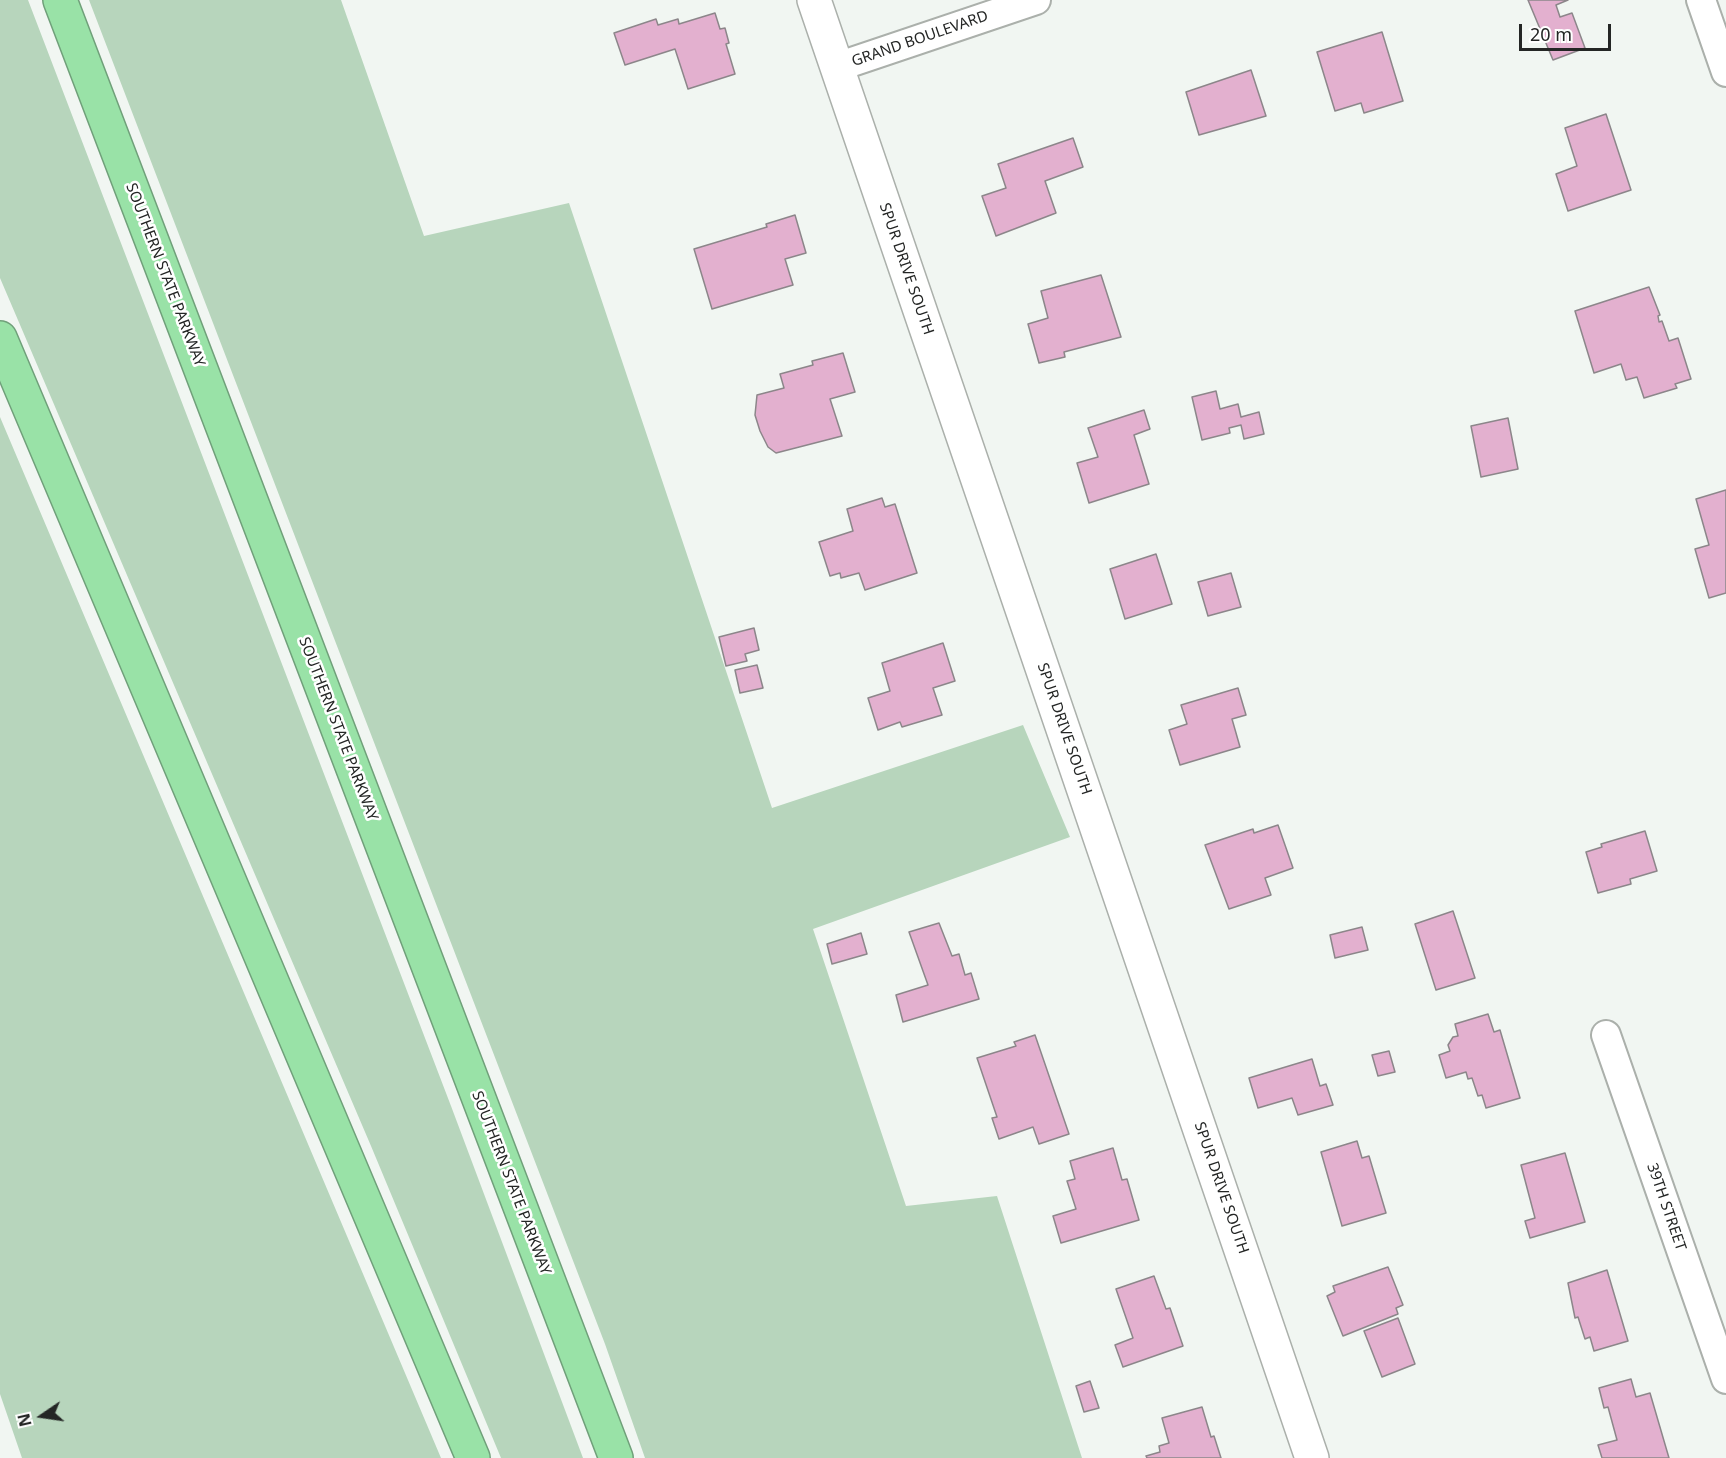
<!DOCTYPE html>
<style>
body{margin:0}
#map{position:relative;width:1726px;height:1458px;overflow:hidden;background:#f1f6f2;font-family:"Noto Sans",sans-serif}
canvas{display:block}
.north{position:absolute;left:12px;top:1386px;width:60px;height:60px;-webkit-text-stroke:4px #fff;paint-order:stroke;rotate:257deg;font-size:16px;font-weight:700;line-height:24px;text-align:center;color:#242625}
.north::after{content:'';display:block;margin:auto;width:21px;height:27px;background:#242625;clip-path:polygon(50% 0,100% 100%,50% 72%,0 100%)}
.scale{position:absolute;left:1519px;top:24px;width:92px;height:27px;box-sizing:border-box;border:3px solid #242625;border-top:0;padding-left:8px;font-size:18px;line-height:21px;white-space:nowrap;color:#242625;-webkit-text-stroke:4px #fff;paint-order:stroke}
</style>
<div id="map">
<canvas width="1726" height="1458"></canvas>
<div class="north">N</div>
<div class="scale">20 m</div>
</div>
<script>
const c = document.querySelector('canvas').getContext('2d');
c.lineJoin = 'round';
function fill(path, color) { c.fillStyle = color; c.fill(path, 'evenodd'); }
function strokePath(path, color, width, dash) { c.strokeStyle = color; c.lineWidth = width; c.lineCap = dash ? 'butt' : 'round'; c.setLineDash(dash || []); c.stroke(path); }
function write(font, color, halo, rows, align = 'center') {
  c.font = font + ' "Noto Sans",sans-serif'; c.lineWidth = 5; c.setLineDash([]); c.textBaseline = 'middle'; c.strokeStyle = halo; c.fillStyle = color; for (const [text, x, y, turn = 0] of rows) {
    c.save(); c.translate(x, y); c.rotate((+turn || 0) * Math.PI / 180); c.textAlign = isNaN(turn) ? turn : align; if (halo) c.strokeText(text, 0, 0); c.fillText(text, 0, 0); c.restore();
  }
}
fill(new Path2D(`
 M0,0H28L451,1106L583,1458H501L371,1146L0,278Z
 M89,0H341L424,236L569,203L772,808L1023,725L1070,837L813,929L906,1206L997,1196L1082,1458H645L605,1344Z
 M0,417L441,1458H22L0,1394Z`), '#b7d5bc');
const building = new Path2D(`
 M1528,0H1568L1556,5L1560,17L1572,13L1585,48L1553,60Z
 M715,13L720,29L725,28L729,43L726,44L735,74L688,89L675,49L625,65L614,33L656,19L658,25L678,19L679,24Z
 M1382,32L1403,101L1364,113L1361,103L1335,111L1317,52Z
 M1251,70L1266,116L1199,135L1186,92Z
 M1606,114L1631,190L1568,211L1556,174L1577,166L1565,128Z
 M1073,138L1083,167L1045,181L1056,213L996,236L982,196L1006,188L998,164Z
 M795,215L806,253L785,259L793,285L712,309L694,249L767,227L766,224Z
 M1101,275L1121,337L1064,352L1065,357L1039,363L1028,324L1048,318L1041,291Z
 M1649,287L1660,315L1658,316L1659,322L1662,321L1669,341L1678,338L1691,379L1675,384L1677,388L1644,398L1637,377L1626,380L1621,364L1594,373L1575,311Z
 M843,353L855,392L830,399L842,436L776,453L768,447L760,431L755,415L757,395L784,388L780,374L813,365L812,361Z
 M1216,391L1220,409L1238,404L1241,417L1259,412L1264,434L1244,439L1241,425L1229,428L1230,433L1202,440L1192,397Z
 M1144,410L1150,429L1134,435L1149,484L1089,503L1077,463L1098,457L1088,428Z
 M1508,418L1518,469L1481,477L1471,426Z
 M1726,490V593L1709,598L1695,549L1709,545L1696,499Z
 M882,498L885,507L895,504L917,573L865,590L859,573L841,578L840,573L830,576L819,542L853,531L847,509Z
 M1156,554L1172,604L1125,619L1110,569Z
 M1231,573L1241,607L1208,616L1198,582Z
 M754,628L759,650L745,654L747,661L726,666L719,637Z
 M943,643L955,681L933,688L942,715L902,727L900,722L878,730L868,698L890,691L882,663Z
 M757,665L763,688L740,693L735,670Z
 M1238,688L1246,715L1232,719L1240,747L1180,765L1169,730L1187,724L1181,705Z
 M1278,825L1293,868L1265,878L1271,895L1229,909L1205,845L1253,829L1254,833Z
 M1645,831L1657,871L1630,879L1631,884L1598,893L1586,852L1602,847L1601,844Z
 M1453,911L1475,978L1436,990L1415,924Z
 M939,923L952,956L959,954L965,975L971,973L979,999L903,1022L896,995L928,985L909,932Z
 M1362,927L1368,950L1335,958L1330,935Z
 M861,933L867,954L832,964L827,944Z
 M1488,1014L1494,1032L1500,1030L1520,1098L1486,1108L1482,1095L1478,1096L1472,1078L1468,1079L1466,1072L1446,1078L1439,1055L1450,1051L1448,1045L1453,1037L1458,1036L1455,1024Z
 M1035,1035L1069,1134L1039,1144L1033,1127L999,1139L992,1118L997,1117L977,1058L1016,1046L1014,1042Z
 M1389,1051L1395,1072L1378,1076L1372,1055Z
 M1312,1059L1320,1086L1326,1084L1333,1105L1298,1115L1292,1098L1258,1108L1249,1078Z
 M1357,1141L1362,1158L1369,1156L1386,1213L1342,1226L1321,1152Z
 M1113,1148L1122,1180L1127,1179L1139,1220L1061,1243L1053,1216L1076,1209L1067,1181L1075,1179L1070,1161Z
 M1565,1153L1585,1222L1530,1238L1525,1221L1535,1218L1521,1165Z
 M1388,1267L1403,1305L1396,1308L1398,1314L1343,1336L1327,1296L1335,1292L1333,1286Z
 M1607,1270L1628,1341L1594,1351L1590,1337L1585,1339L1578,1317L1575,1318L1568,1283Z
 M1154,1276L1166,1309L1170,1308L1183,1346L1123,1367L1115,1345L1133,1338L1116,1289Z
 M1398,1318L1415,1364L1382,1377L1364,1331Z
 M1631,1379L1636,1397L1650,1393L1669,1458H1602L1598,1445L1617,1440L1608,1407L1604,1408L1599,1388Z
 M1090,1381L1099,1408L1084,1412L1076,1386Z
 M1202,1407L1211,1437L1214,1436L1221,1458H1147L1146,1456L1160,1452L1159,1446L1169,1443L1162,1418Z`);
fill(building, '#e3b0cf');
strokePath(building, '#8c868a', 1.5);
const minor = new Path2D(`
 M1701,0L1726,72
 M837,67L1036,0
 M1606,1035L1726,1379`);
const tertiary = new Path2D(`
 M814,0L1312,1458`);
const motorway = new Path2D(`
 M60,0L616,1458
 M0,338L473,1458`);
strokePath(minor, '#abb0ab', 32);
strokePath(tertiary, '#abb0ab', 36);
strokePath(motorway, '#70a07a', 36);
strokePath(minor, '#fff', 28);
strokePath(tertiary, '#fff', 33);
strokePath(motorway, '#99e2a7', 33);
write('15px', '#242625', '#fff', [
 ["GRAND BOULEVARD",920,39,-19],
 ["SPUR DRIVE SOUTH",906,269,71],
 ["SOUTHERN STATE PARKWAY",165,275,69],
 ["SOUTHERN STATE PARKWAY",338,729,69],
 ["SPUR DRIVE SOUTH",1064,729,71],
 ["SOUTHERN STATE PARKWAY",511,1183,69],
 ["SPUR DRIVE SOUTH",1221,1188,71],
 ["39TH STREET",1666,1207,71]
]);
</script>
